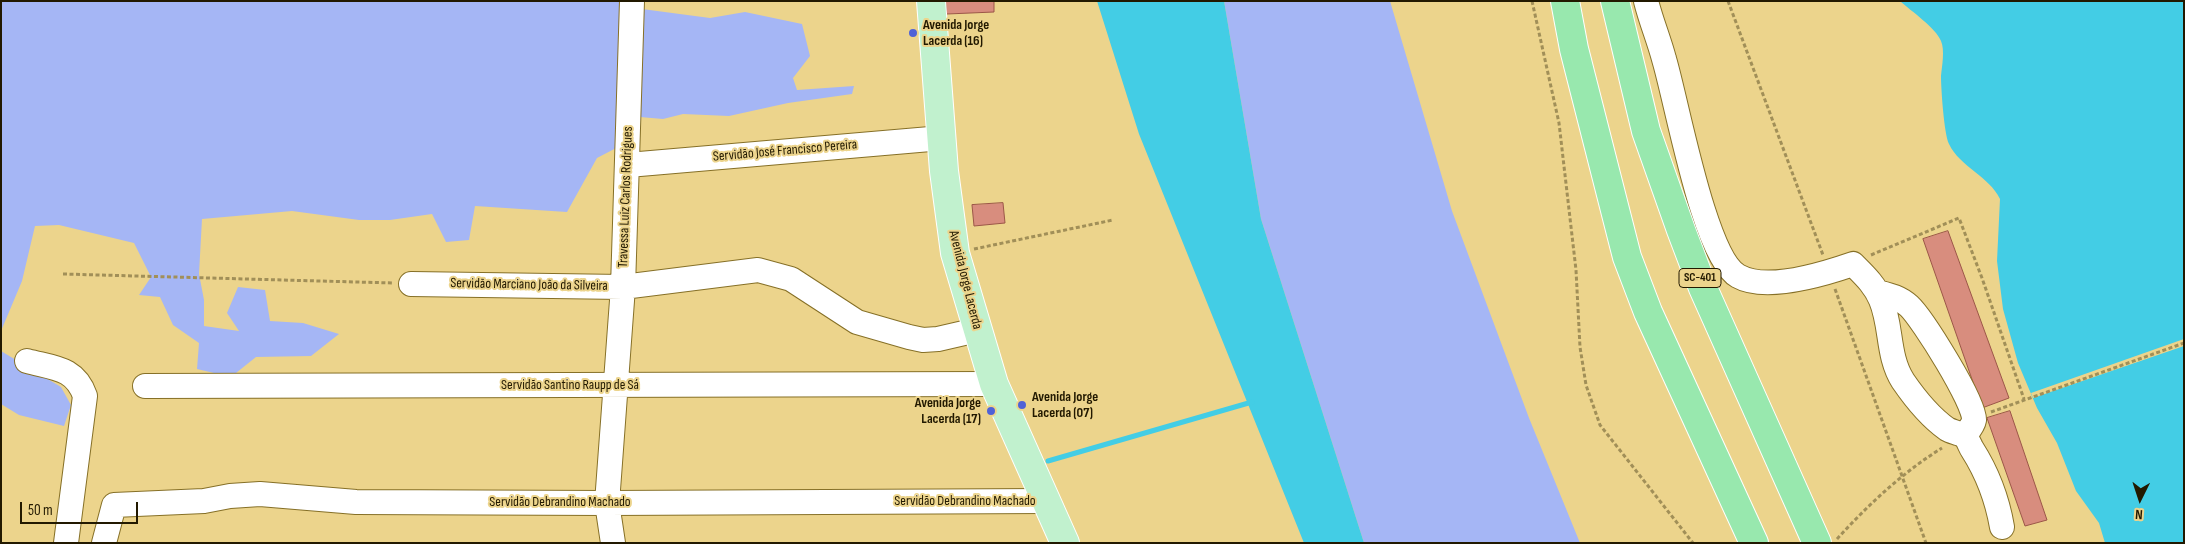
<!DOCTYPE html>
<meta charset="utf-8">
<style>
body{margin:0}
#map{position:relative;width:2185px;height:544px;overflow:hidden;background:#ecd48c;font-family:"Sofia Sans Condensed",sans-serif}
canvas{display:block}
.frame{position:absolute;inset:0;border:2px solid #221900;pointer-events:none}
.north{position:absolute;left:2115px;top:474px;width:50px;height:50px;-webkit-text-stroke:4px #ecd48c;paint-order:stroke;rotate:184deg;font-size:14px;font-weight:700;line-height:20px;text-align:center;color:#221900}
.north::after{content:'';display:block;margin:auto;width:18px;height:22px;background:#221900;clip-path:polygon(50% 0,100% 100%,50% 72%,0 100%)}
.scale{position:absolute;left:20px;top:502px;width:118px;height:22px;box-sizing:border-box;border:2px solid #221900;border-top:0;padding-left:6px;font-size:15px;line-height:18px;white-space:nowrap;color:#221900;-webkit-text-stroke:4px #ecd48c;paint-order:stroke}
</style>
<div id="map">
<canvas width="2185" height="544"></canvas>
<div class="frame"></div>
<div class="north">N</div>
<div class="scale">50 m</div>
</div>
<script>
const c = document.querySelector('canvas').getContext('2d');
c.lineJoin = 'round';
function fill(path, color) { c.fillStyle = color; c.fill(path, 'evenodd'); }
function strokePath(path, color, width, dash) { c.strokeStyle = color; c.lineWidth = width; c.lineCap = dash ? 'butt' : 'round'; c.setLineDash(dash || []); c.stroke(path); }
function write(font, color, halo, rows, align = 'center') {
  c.font = font + ' "Sofia Sans Condensed",sans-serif'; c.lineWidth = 4; c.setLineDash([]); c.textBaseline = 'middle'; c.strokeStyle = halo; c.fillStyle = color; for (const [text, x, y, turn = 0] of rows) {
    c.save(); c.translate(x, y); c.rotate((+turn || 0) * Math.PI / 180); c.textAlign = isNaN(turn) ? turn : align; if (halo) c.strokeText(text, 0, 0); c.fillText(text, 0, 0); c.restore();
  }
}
fill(new Path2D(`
 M1,1H641L642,9L710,18L745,12L802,24L810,56L793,78L797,90L854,86L852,94L788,103L729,116L683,114L663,119L640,117L622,145L597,158L567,212L475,206L469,240L446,242L432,214L390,220H359L292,211L202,219L199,274L204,300V326L239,331L227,313L238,287L265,290L270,321L303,323L339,334L311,356L256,357L231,377L197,369L199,343L173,325L160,297L139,295L151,277L134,243L59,225L35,226L22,281L1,331Z
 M1224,1H1390L1452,211L1529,418L1580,543H1364L1261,219Z
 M1,351L61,387L71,405L64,426L19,415L1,404Z`), '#a5b6f5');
fill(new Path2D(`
 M1097,1H1224L1261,219L1364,543H1304L1139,134Z
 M1900,1H2184V543H2105L2099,523L2076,491L2057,443L2037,408L2018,363L2003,309L1997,261L2000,199C1989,176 1960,167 1949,144C1944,134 1941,88 1941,76C1942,66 1945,50 1941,41C1936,28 1911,11 1900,1Z`), '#43cde5');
fill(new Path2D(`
 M2184,339V346L2033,398L2031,393Z`), '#ecd48c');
strokePath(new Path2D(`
 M1048,461L1252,402`), '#43cde5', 5);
const building = new Path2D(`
 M946,1H994V12L947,14Z
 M1003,203L1005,223L974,226L972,205Z
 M1948,231L2009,398L1982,408L1923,239Z
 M2010,411L2047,520L2025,526L1987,418Z`);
fill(building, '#d88d7e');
strokePath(building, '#9b5648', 1);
const minor = new Path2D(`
 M1646,1C1651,21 1659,40 1664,59C1677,102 1704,257 1738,276C1766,292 1824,274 1853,264C1864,275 1875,285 1881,300C1892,326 1887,356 1903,381C1914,397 1930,417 1947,429C1952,432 1960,433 1964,436C1968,439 1970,446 1972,449C1988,474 1997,498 2002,527
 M628,165L942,138
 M411,284L623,287L758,270L791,279L857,322L909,337L923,340L938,339L977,330
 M1877,292C1889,295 1899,297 1909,306C1922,318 1976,404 1974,420C1973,426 1968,431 1964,436
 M27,361C53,368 75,367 85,396L66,543
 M145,386L994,384
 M104,543L114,505L204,501L230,496L260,494L356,502L607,503L1046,501
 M613,543L607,503L623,287L632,1`);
const major = new Path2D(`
 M931,1L944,171L955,253L994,384L1065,543`);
const highway = new Path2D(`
 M1565,1L1574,49L1627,257L1648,312L1754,543
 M1615,1L1646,131L1681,230L1703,288L1817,543`);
strokePath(minor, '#867027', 26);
strokePath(major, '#fff', 30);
strokePath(highway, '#fff', 30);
strokePath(new Path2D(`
 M1532,1L1559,123L1576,270L1580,347L1586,385L1600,425L1693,543
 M1728,1L1823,255
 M974,249L1113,220
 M1871,255L1959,218L1982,278L2024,399
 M63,274L393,283
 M1835,289L1926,543
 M1991,412L2184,343
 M1837,539C1868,505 1903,472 1942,448`), '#a18f58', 3, [4, 2.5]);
strokePath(minor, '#fff', 24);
strokePath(major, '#c1f1ce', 28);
strokePath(highway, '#98e8ae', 28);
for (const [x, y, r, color] of [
 [913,33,5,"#4f62d7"],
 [1022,405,5,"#4f62d7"],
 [991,411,5,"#4f62d7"]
]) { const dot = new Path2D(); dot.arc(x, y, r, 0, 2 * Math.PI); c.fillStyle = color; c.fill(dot); strokePath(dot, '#ecd48c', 2); }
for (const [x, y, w] of [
 [1700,278,42]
]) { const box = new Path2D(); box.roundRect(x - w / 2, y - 9.5, w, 19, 4); c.fillStyle = '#ecd48c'; c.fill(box); strokePath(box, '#221900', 1); }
write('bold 12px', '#221900', null, [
 ["SC-401",1700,278]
]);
write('bold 14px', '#221900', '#ecd48c', [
 ["Avenida Jorge",923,25],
 ["Lacerda (16)",923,41],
 ["Avenida Jorge",1032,397],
 ["Lacerda (07)",1032,413],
 ["Avenida Jorge",981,403,"right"],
 ["Lacerda (17)",981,419,"right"]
], 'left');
write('14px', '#221900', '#ecd48c', [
 ["Servidão José Francisco Pereira",785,151,-5],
 ["Travessa Luiz Carlos Rodrigues",626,197,-88],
 ["Avenida Jorge Lacerda",965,280,76],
 ["Servidão Marciano João da Silveira",529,285,1],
 ["Servidão Santino Raupp de Sá",570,385],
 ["Servidão Debrandino Machado",965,501],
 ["Servidão Debrandino Machado",560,502]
]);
</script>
